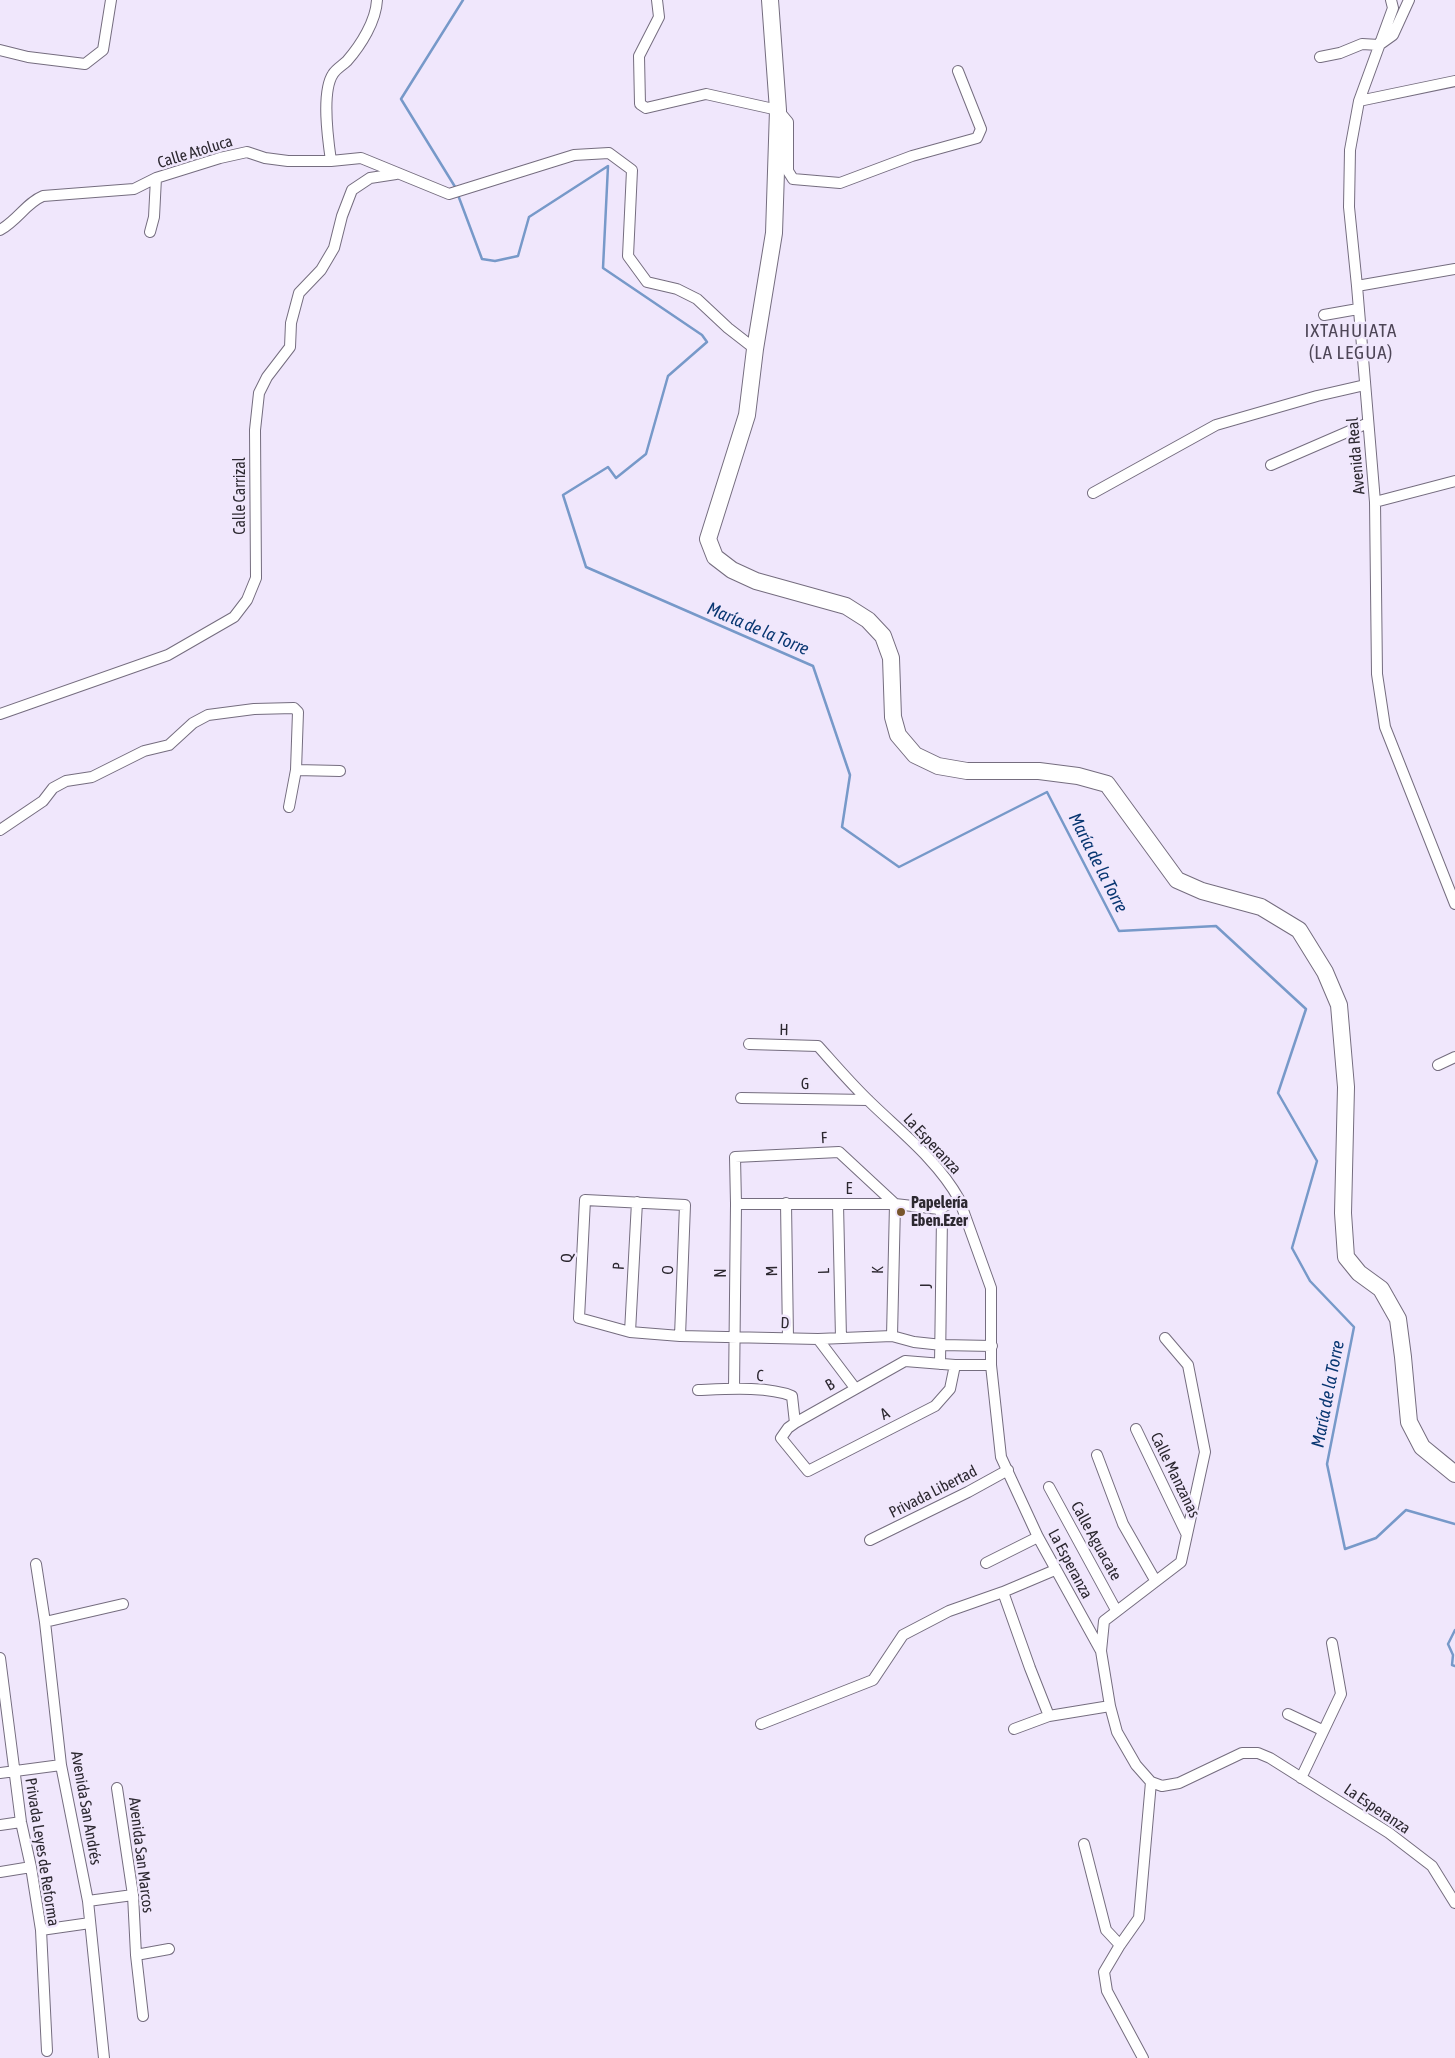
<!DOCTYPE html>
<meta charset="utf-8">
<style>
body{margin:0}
canvas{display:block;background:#f0e7fc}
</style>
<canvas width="1455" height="2058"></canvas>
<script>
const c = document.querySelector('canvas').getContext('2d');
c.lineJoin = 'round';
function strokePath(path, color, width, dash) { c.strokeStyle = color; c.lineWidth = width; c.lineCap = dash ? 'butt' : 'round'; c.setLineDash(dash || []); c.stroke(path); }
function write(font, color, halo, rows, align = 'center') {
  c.font = font + ' "Asap Condensed",sans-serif'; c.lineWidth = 5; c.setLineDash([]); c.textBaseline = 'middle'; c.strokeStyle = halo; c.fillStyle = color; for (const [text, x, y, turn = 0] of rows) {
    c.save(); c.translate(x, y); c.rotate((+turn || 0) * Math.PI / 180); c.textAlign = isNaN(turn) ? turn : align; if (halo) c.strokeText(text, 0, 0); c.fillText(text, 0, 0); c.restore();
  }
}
strokePath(new Path2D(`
 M457,190L401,99L463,0
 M458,195L482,259L495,261L518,256L529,217L608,166L603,268L702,335L707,342L668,376L646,454L616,478L608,467L563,495L586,567L813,666L850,775L842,827L899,867L1047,792L1119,931L1216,926L1306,1009L1278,1093L1317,1161L1292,1248L1310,1281L1354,1327L1327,1464L1345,1549L1376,1538L1406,1510L1455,1524
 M1455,1630L1448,1644L1453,1655L1452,1665L1455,1666`), '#7799c9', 2.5);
const street = new Path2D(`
 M657,0L659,17L639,56L640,104L646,108L706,94L778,110L788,122V171L793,179L840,183L912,156L977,138L981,129L958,71
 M1391,0L1393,8L1359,101L1350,150L1349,207L1357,286L1375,502L1377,674L1385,727L1455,904
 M0,50L28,57L85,64L103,50L111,0
 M1320,57L1340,53L1362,44L1379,45L1393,35L1409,0
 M1359,101L1455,81
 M331,161C328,140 321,92 333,74C336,69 343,65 347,61C361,45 376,21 377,0
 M0,230C18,220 26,203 43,196L134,189L156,178L220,158L247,152L265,158L288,161H331L361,158L449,194L574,155L609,153L632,170L628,256L647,282L677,289L697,299L728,328L755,349
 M150,232L154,217L156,178
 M1357,286L1455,269
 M1324,315L1358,309
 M1271,465L1368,423
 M1093,493L1216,425L1317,396L1365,385
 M1375,502L1455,481
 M0,714L168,655L234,617L247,600L256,578L255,430L259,393L267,377L290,347L291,323L299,293L321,270L334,248L342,216L352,190L370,178L396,174
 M296,770L340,771
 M0,830L43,801L53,788L66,781L92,777L144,751L169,745L193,723L208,715L254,709L294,708L298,712L296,770L289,807
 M749,1044L818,1046C835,1065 852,1085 871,1103C901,1132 938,1161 959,1199L991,1288V1365L1001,1457L1038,1537L1101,1651L1110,1706L1117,1732L1136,1765L1151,1782L1162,1786L1179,1783L1242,1753H1258L1270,1758L1389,1833L1432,1866L1455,1903
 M1438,1065L1455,1057
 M741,1098L868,1100
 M786,1203L788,1338
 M736,1204H895L939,1209L959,1199
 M838,1204L841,1338
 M939,1209L942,1216L940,1364
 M630,1332L637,1202
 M680,1336L685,1205L585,1200L579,1318L630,1332L680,1336L818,1339L892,1336L914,1342L942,1345L992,1346
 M818,1339L855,1388
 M955,1365L950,1389L935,1406L808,1471L781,1438L788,1428L795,1423L905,1361L955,1365H991
 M734,1389L736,1204L735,1157L839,1152L895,1204L892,1336
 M698,1390C725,1389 768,1386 792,1396L795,1423
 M1136,1429L1186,1533
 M1097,1455L1123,1524L1155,1580
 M1049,1487L1116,1610
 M870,1540L968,1492L1008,1470
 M986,1563L1038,1537
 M36,1564L45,1622L61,1765L88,1901L104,2058
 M1003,1592L1030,1668L1049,1716
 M45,1622L123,1604
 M1101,1651L1104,1621L1181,1562L1205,1452L1188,1365L1165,1338
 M0,1658L21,1822L31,1867L41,1930L47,2051
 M1288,1714L1322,1730
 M761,1724L873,1680L903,1635L949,1611L1003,1592L1055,1570
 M1014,1729L1049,1716L1110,1706
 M0,1773L61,1765
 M1301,1778L1341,1694L1332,1643
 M117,1788L133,1895L136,1955L143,2016
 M0,1825L21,1822
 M1084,1844L1106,1930L1120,1945
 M0,1872L31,1867
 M88,1901L133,1895
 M41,1930L90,1923
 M136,1955L169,1949
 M1143,2058L1107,1991L1104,1972L1120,1945L1139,1918L1151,1782`);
const primary = new Path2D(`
 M770,0L778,110L774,233L755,349L747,415L708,539L715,557L732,570L756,581L846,606L868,620L883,636L891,658L893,717L898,735L915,755L938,766L967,771H1039L1078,776L1107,784L1177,880L1202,891L1261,907L1299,930L1325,972L1339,1005L1346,1087L1343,1213L1346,1257L1359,1273L1381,1289L1398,1319L1403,1357L1409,1422L1422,1447L1455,1474`);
strokePath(street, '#756d7f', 12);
strokePath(primary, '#756d7f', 18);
strokePath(street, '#fff', 10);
strokePath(primary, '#fff', 16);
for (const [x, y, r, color] of [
 [901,1212,5,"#77552c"]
]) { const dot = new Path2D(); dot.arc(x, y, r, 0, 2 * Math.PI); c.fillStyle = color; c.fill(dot); strokePath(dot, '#f0e7fc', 2); }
write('16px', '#2c2830', '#f0e7fc', [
 ["Calle Atoluca",195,152,-17],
 ["Avenida Real",1356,456,-95],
 ["Calle Carrizal",240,496,-90],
 ["H",784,1030,1],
 ["G",805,1084,1],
 ["F",824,1138,-3],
 ["La Esperanza",932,1144,47],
 ["E",849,1189],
 ["Q",567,1258,-87],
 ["P",619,1266,-87],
 ["O",668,1270,-88],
 ["K",878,1270,-89],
 ["M",772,1271,-91],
 ["L",824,1271,-92],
 ["N",721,1273,-90],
 ["J",927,1286,-90],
 ["D",785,1323,2],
 ["C",760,1376,4],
 ["B",830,1385,-30],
 ["A",885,1414,-27],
 ["Calle Manzanas",1175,1475,64],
 ["Privada Libertad",933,1492,-27],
 ["Calle Aguacate",1096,1541,61],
 ["La Esperanza",1070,1564,62],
 ["Avenida San Andrés",86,1808,80],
 ["La Esperanza",1377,1809,34],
 ["Privada Leyes de Reforma",42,1852,81],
 ["Avenida San Marcos",141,1855,83]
]);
write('bold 16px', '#2c2830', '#f0e7fc', [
 ["Papelería",911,1203],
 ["Eben.Ezer",911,1221]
], 'left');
write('italic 18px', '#093772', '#f0e7fc', [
 ["María de la Torre",758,629,23],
 ["María de la Torre",1098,863,63],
 ["María de la Torre",1328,1394,-79]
]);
c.letterSpacing = '1px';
write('19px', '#4e4657', '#f0e7fc', [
 ["IXTAHUIATA",1351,331],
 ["(LA LEGUA)",1351,353]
]);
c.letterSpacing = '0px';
</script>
